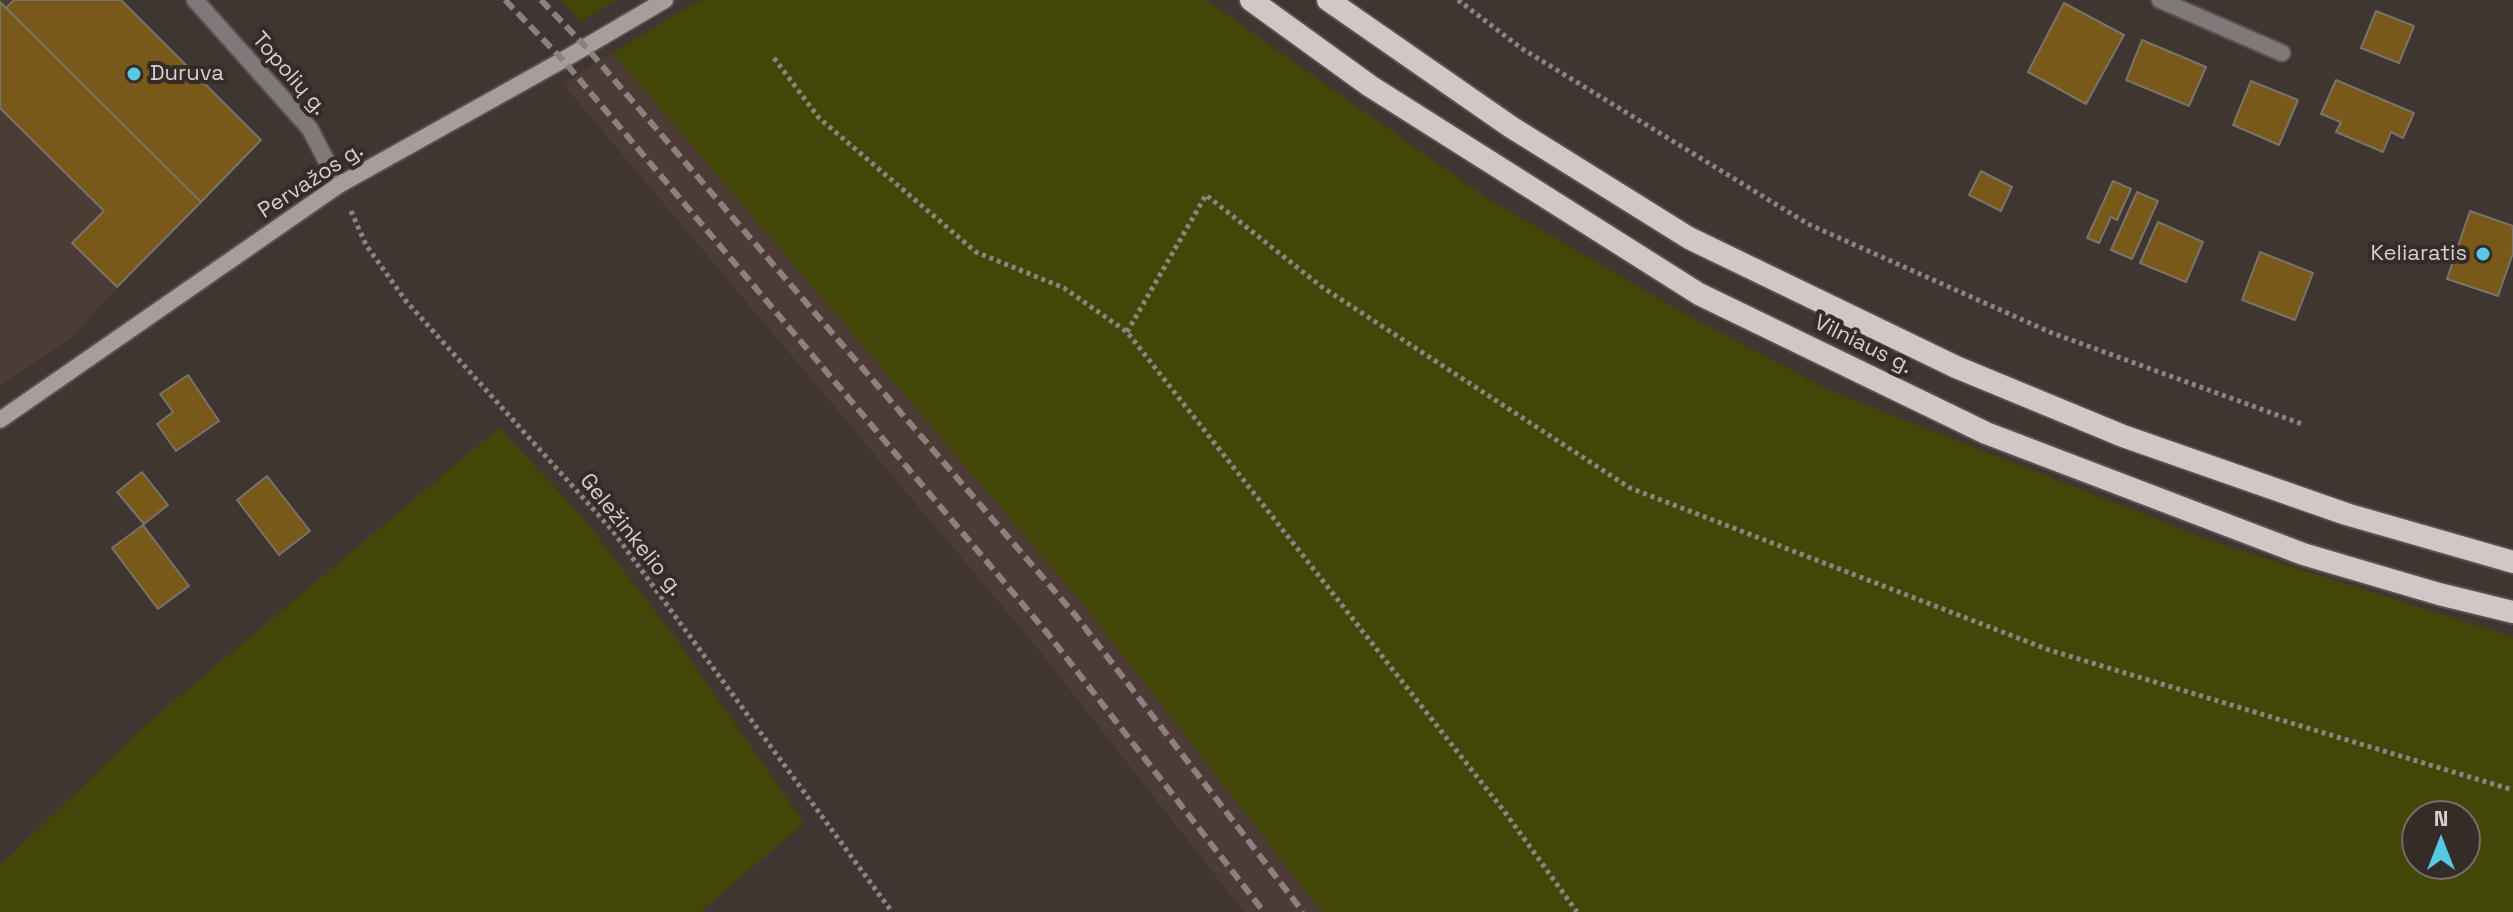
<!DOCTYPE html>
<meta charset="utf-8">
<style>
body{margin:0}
#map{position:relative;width:2513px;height:912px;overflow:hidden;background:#3f3531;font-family:"Space Grotesk",sans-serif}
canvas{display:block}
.north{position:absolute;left:2401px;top:800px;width:80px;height:80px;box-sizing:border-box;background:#352b27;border:2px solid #756d69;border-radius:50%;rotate:0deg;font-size:22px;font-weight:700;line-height:32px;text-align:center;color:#d6cfcd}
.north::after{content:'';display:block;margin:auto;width:28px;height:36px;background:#58c9e3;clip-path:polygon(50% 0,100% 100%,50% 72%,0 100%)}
</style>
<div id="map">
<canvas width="2513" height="912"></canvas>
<div class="north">N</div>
</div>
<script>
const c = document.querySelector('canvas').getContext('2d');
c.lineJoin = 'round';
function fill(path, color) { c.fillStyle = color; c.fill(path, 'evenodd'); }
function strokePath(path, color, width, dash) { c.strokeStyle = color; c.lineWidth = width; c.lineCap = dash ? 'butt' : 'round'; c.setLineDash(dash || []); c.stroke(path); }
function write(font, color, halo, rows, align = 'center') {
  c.font = font + ' "Space Grotesk",sans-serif'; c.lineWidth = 8; c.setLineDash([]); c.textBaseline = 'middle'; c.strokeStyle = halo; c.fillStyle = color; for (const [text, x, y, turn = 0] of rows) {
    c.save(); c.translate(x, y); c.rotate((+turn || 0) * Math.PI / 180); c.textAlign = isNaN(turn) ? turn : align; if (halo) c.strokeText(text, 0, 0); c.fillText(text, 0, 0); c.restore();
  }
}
fill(new Path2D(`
 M0,0H121L261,140L117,287L72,338L0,385Z
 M613,53L1083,604L1322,912H1244L1034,644L563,84Z`), '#4c3c35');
fill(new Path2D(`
 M561,0H616L581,21Z
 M705,0H1206L1488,199L1689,316L1831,391L2214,542L2513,637V912H1322L1083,604L613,53L695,2ZM2417,816H2465V864H2417Z
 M499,428L580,514L674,636L804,823L700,912H0V866L148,723Z`), '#424707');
const building = new Path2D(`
 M14,0H121L261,140L201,202L6,8Z
 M0,2L201,202L117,287L72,243L104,211L0,108Z
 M2064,3L2124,35L2086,104L2028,72Z
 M2376,11L2414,26L2399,63L2361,48Z
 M2142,40L2206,67L2189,106L2126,80Z
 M2336,80L2414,113L2403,138L2391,132L2383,152L2336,132L2341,122L2321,114Z
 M2251,81L2298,100L2279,145L2233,125Z
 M1981,171L2012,187L2001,211L1969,195Z
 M2113,181L2131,189L2117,220L2111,217L2099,243L2087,238Z
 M2137,192L2158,201L2132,259L2111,250Z
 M2470,211L2513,226V253L2498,296L2447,279Z
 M2158,222L2203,242L2186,282L2140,263Z
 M2260,252L2313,273L2295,320L2242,300Z
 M188,375L219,421L176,451L157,424L173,412L160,394Z
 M142,472L168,505L144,524L117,492Z
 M267,476L310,531L279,555L237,500Z
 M143,525L189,586L158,609L112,548Z`);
fill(building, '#795919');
strokePath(building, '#797369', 2);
const minor = new Path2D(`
 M195,0L310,129L339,185
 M2160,0L2282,53`);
const secondary = new Path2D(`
 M0,420L339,185L563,60L665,0`);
const trunk = new Path2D(`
 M1251,0L1370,86L1699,294L1986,433L2303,554L2439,594L2513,612
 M1328,0L1511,127L1689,238L1956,367L2123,436L2346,514L2513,562`);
strokePath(minor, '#5a514d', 20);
strokePath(secondary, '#5a514d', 20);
strokePath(trunk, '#5a514d', 26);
strokePath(new Path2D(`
 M1458,0L1521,48L1808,224L2052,333L2302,424
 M774,58L819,118L976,252L1064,288L1127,332L1504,811L1577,912
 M351,211L366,245L406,301L612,530L892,912
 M1127,332L1206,195L1322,287L1630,488L2049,650L2513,790`), '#8d8582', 5, [4, 4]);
strokePath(minor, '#7f7979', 16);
strokePath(secondary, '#a69d9d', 16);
strokePath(trunk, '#d2c6c6', 22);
strokePath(new Path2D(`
 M505,0L563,60L1048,634L1264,912
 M541,0L585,46L1076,616L1303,912`), '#8b827f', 6, [12, 6]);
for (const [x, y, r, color] of [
 [134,74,8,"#58c9e3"],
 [2483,254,8,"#58c9e3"]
]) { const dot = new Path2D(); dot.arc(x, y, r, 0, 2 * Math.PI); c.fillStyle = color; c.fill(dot); strokePath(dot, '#352b27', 3); }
write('22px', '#d6cfcd', '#352b27', [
 ["Duruva",150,74],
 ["Keliaratis",2467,254,"right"]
], 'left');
write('22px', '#d6cfcd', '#352b27', [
 ["Topolių g.",289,74,49],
 ["Pervažos g.",311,181,-33],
 ["Vilniaus g.",1863,345,26],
 ["Geležinkelio g.",631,535,51]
]);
</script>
